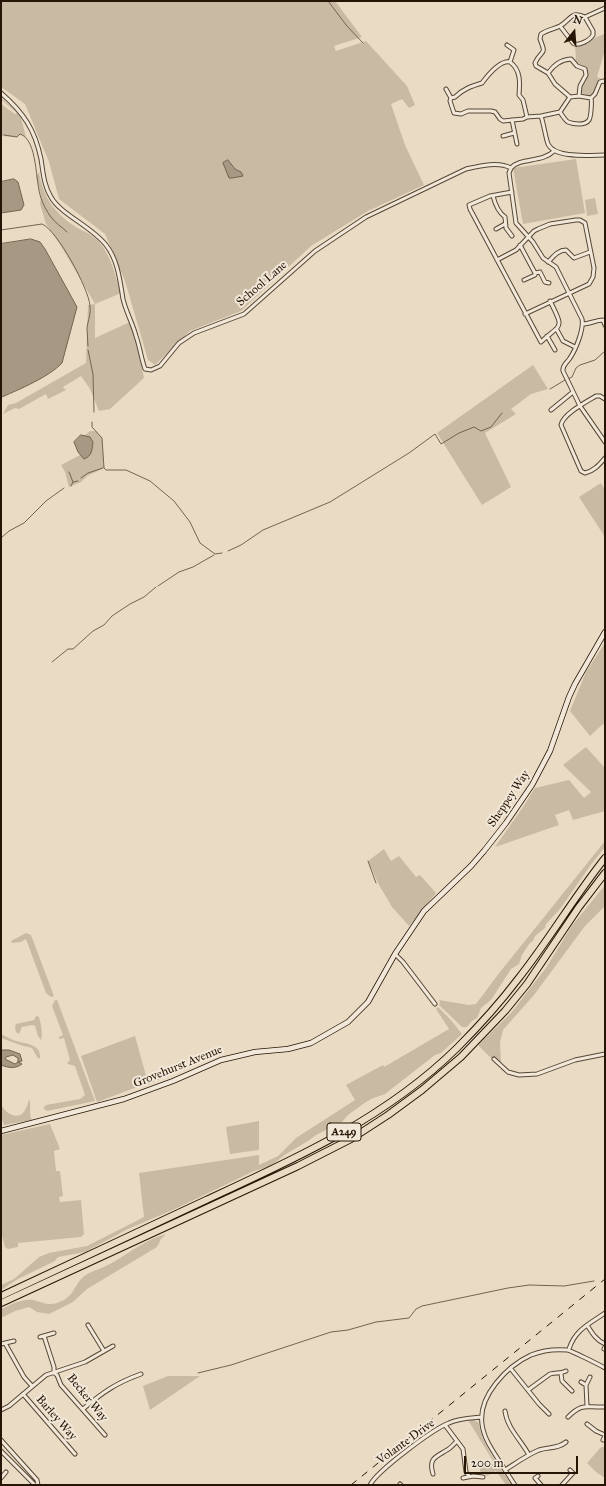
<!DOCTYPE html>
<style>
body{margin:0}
#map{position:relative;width:606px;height:1486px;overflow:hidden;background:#eadcc4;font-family:"IM FELL Great Primer",serif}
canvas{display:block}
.frame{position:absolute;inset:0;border:2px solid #261405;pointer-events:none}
.north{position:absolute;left:554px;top:12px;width:40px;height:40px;-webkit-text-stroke:3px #f1e8d9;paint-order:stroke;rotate:17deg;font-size:11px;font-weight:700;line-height:16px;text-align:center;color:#261405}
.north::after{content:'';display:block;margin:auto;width:14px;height:18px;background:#261405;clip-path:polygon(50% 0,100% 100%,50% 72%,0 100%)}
.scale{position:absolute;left:464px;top:1456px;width:114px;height:18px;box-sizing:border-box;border:2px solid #261405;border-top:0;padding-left:5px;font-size:12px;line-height:14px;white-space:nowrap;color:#261405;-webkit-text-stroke:3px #f1e8d9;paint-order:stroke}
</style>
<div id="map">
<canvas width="606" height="1486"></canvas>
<div class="frame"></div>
<div class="north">N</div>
<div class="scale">200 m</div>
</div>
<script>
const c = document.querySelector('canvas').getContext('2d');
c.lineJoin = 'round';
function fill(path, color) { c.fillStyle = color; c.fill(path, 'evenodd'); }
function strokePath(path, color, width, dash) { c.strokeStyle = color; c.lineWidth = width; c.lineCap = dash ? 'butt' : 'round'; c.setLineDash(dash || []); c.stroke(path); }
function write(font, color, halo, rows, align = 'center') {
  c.font = font + ' "IM FELL Great Primer",serif'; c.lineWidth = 4; c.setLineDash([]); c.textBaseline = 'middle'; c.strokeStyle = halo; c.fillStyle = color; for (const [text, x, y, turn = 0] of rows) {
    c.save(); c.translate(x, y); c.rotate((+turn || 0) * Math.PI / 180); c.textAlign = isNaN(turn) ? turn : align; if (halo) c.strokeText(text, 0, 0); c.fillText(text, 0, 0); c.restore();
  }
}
fill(new Path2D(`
 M1,1H335L362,37L334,46L336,51L366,41L407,86L415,105L409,108L402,99L391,104L405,145L424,185L368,211L311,246L241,311L190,331L155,365L148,360L125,281L105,234L59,199L49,162L25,104L1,87Z
 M605,34V50L597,77L602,79C595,82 596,91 591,96L580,93C581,86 591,75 586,68C583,65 578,64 575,60L576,59L575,46C583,47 595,36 605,34Z
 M1,98L20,114L26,137L20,134L17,137L1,136V104L15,114L17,113L3,101L1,102Z
 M576,159L585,213L523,224L513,168Z
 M39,172C43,197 54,213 76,227C83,231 91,234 97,240C111,253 115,276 121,293L95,304V338L130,322L134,332L144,378L110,409L99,411L90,389L81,376L63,387L66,390L48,399L46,394L19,409L15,408L3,414L8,405L16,403L86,363L88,305L95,304L61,246L46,224L40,204L41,197L36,177Z
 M595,198L598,214L587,216L585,200Z
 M533,365L548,389L531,394L511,409L516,414L485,433L511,487L482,505L437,433Z
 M90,431H96L102,438L104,468L87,476L81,482L69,487L65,472L61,465L80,455L74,442L81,435H85Z
 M601,483L605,490V537L579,497Z
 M605,643V726L603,724L590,736L570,711L586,672Z
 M586,747L605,768V811L573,820L569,810L555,815L559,825L495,847L523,807L535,788L569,780L584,798L591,792L563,765Z
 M605,841V847L590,866L560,909L546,924L545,928L535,936L533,941L529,944L522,955L519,964L511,969L491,1000L481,1008L477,1018L472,1021L467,1027H462L439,1005L440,1003L439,1000L469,1005L476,1004L500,972Z
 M384,849L391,861L399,856L416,877L420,875L436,893L409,926L392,907L379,885L368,861Z
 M605,885V906L585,926L534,995L503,1030L500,1042L501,1063L503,1067L491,1058L478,1045L511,1013L531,987L546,968L571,927Z
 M26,933L31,935L54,996L51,997L46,993L26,939L21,942L12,943L11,941Z
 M55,1000H57L95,1101L47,1111L43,1108L46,1105L80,1099L85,1095L75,1066L68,1064L67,1063L70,1060L64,1038L59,1039V1037L63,1035L52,1006Z
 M438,1007L451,1020L462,1034L441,1053L435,1055L385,1094L371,1099L363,1104L348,1115L342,1122L316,1135L308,1141L286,1154L269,1167L254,1171L175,1209L128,1229L85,1252L58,1257L55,1261L18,1279L1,1290V1285L14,1279L39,1257L49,1253L87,1246L144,1217L139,1173L259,1155V1165L278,1156L296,1138L355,1100L346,1085L383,1065L384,1067L449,1029L436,1009Z
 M36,1016L39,1017C41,1024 43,1034 41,1040L38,1036L35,1026L32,1025L22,1027L19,1034L16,1032L15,1027L16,1024L34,1020Z
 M1,1034C5,1036 9,1038 13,1040C24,1044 42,1043 40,1059L37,1057L32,1048L20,1045L1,1038Z
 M135,1036L148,1083L97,1102L81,1056Z
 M29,1099C32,1105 28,1113 32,1120L4,1125L1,1116V1104C3,1110 14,1120 22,1114C26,1110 28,1104 29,1099Z
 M259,1121V1150L230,1154L226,1127Z
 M50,1124L60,1149L54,1151L56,1171H60L63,1196L59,1197L60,1202L81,1200L84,1234L81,1237L18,1243V1247L8,1249L5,1247L1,1232V1135Z
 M166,1234L161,1239L157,1247L87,1289L73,1302L49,1314L37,1312L29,1307L15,1311L1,1318V1309C10,1305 23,1298 33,1300C42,1302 48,1306 57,1303C74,1297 72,1289 82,1278C88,1272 97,1270 104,1267C125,1257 143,1240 166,1234Z
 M168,1376H200L150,1410L143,1386Z
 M472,1419L479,1423C482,1446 499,1466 512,1485H506L496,1471L487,1476L480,1471V1468L493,1464V1461L468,1420Z
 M601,1447H605V1478L596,1472L587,1463Z`), '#c9baa4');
const water = new Path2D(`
 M228,160L235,169L241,172L243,176L232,178H229L223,163Z
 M14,179L18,182L24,205L21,210L1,213V182Z
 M31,239L40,242L45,249L77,307L62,363C49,377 20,389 2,397L1,396V244Z
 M81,435L90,437L93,442C92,450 92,456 84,459L78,452L74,442Z
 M1,1050H9L20,1054L22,1061L18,1062V1058L13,1055L6,1057L5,1059L15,1064L18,1062L22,1064C16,1069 8,1068 1,1065Z`);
fill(water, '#a79883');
strokePath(water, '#736351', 1);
strokePath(new Path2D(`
 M328,1L347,26L363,43
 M4,135L17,137L20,134C38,140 35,182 41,198C43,204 47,212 51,217C55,223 62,227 67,232
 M1,230L42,224C57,230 89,289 90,306C91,314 88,320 87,328C87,334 88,340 88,346
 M88,350L93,374L94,412
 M568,379L572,377L576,368L580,365L595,360L605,351
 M550,389L565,380
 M92,422V427L102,438L104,468L106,470H126L150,481L174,501L190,522L200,543L215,554L222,553
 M69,472L73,482
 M81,478L88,473L103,468
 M71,486L73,482L78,481
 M1,538L9,531L24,523L46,501L64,488
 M228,551L241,545L263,530L330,502L409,453L435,434L441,444L459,433L474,427L481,431L491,427L502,413
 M158,586L179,572L193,567L214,555
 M52,662L68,649H73L93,631L104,625L112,616L130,604L144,597L156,587
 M368,861L376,883
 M136,1086L144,1085L165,1076L186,1068
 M198,1373L231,1365L331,1332L348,1330L376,1322L409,1318L416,1309L422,1306L508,1288L529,1285L564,1286L594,1281`), '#736351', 1);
const street = new Path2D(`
 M605,8L585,17C571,10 571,20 560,26C554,29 547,30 541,34L540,39C547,57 542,48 535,63L536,66L548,73L555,84L570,97L579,96L591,98L595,94L600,82L603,81L605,82
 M560,26L573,43C578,47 590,40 593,35V31L585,17
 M507,45L514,50L510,62
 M548,73C554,65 560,60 571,59L577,66L585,69L586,75L580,86L579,96
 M446,89L451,98
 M1,93C24,113 35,130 41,159C43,172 44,186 51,197C60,214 91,226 106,245C118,260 120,281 123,299C126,312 133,324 136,336C140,347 141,358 145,369L151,370L160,366L179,343L194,333L244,314L315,251L366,217L466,169C479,166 498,161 511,168
 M451,98L450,101L454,113L461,114L468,111H491L495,112L500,119L503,121L523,119L527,117L541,116L560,112L570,97
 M451,98L455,97C463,89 472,86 482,83C488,75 500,60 510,62C521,70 520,83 519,95L523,100L527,117
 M560,112C562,115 565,120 568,122C573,124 585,126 589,120C591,117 592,102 591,98
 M541,116C544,125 545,135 548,144C555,159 591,155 605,155
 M512,120L517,144
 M503,136L514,133
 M511,168L509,173L516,223L533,242L543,258L556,267L582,319C584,329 576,349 570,358C567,363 562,365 563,371L580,406L605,442
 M511,168C521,157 542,163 554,151
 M512,192L490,196L469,205L470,209L541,342C561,323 565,330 550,301
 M493,196C495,204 498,212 505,217L506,228L512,236
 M496,229L505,224
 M520,245L535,273V275L524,280
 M497,260L516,250L534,231L538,229L550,224L576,220H580L585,223L594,268L593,277L589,284L525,314
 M548,262C553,257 558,250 566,250L574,258L590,252
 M535,273L540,272L545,282L549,283
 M583,324C589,324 597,320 603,320L605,325
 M557,330L563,341L575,347
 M547,336L555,350
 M605,399L600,396H596C586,402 563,414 561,425L581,471L585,473C594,471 599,465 605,458
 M551,410L573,392
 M395,954L403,962L435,1004
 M494,1059L508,1072L519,1075L537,1074L575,1060L605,1054
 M88,1325L104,1351
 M587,1325C592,1333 596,1340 605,1344
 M44,1336L54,1367V1373
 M40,1337L54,1333
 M5,1343L24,1377L32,1386
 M1,1344L14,1341
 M569,1349C575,1330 589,1324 605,1313
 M604,1349L605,1347
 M511,1369L539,1404L549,1414
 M54,1373L57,1375L61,1385L105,1435
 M561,1374L562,1381L572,1391
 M581,1382L586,1385L590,1377
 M586,1385L587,1406
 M528,1390L550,1374C556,1372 560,1374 566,1371
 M23,1394L75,1454
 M83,1409C103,1392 116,1383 141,1374
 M1,1410L9,1406L46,1375L85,1362L113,1346
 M505,1411C507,1428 521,1440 529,1455
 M568,1417C583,1402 586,1408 605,1407
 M587,1424L596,1431L605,1435
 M445,1425L463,1449L466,1472L469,1476
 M1,1440L37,1480L38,1485
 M603,1440L605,1436
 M1,1451L35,1485
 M505,1470C516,1463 527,1455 539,1450C549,1447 558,1449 566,1442
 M433,1474C428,1458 436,1457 447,1450C451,1448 454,1444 457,1441
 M538,1476L535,1478L541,1485
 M1,1478L6,1472
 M463,1478L473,1476L483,1477
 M400,1484L401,1485
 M370,1485C377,1471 433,1429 449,1423C459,1418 471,1418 482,1417
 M515,1485C511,1480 509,1475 505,1470C496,1455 484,1441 482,1424C478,1396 507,1366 531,1355C541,1351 555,1349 567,1350C570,1350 600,1365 605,1368
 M562,1485L573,1473L570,1470`);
const secondary = new Path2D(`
 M1,1131L124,1099L173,1081L221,1060L255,1052L288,1049L311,1043L348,1022L368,1002L395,954L424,911L471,866L484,851L506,823L532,785L550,751L569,697L575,684L605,632`);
const highway = new Path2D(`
 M1,1296C69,1264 138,1232 206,1200C295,1159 386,1118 457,1048C479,1026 499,1004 518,979C549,940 574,897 605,858
 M1,1303L298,1166L351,1139L388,1115L422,1090L461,1057L505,1011L527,984L579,907L605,873`);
strokePath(street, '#574635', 5);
strokePath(secondary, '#261405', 6);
strokePath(highway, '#261405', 8);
strokePath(street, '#f1e8d9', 3);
strokePath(secondary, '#f1e8d9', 4.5);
strokePath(highway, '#eadcc4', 6);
strokePath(new Path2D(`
 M351,1485L605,1279`), '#261405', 1, [7, 7]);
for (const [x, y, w] of [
 [344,1132,34]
]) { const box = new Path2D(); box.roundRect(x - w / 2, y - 9, w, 18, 3); c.fillStyle = '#f1e8d9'; c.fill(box); strokePath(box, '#261405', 1); }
write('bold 11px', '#261405', null, [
 ["A249",344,1132]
]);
write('12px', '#261405', '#f1e8d9', [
 ["School Lane",262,284,-41],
 ["Sheppey Way",509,799,-56],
 ["Grovehurst Avenue",178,1067,-22],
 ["Becker Way",87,1398,51],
 ["Barley Way",56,1418,49],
 ["Volante Drive",406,1442,-36]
]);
</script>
